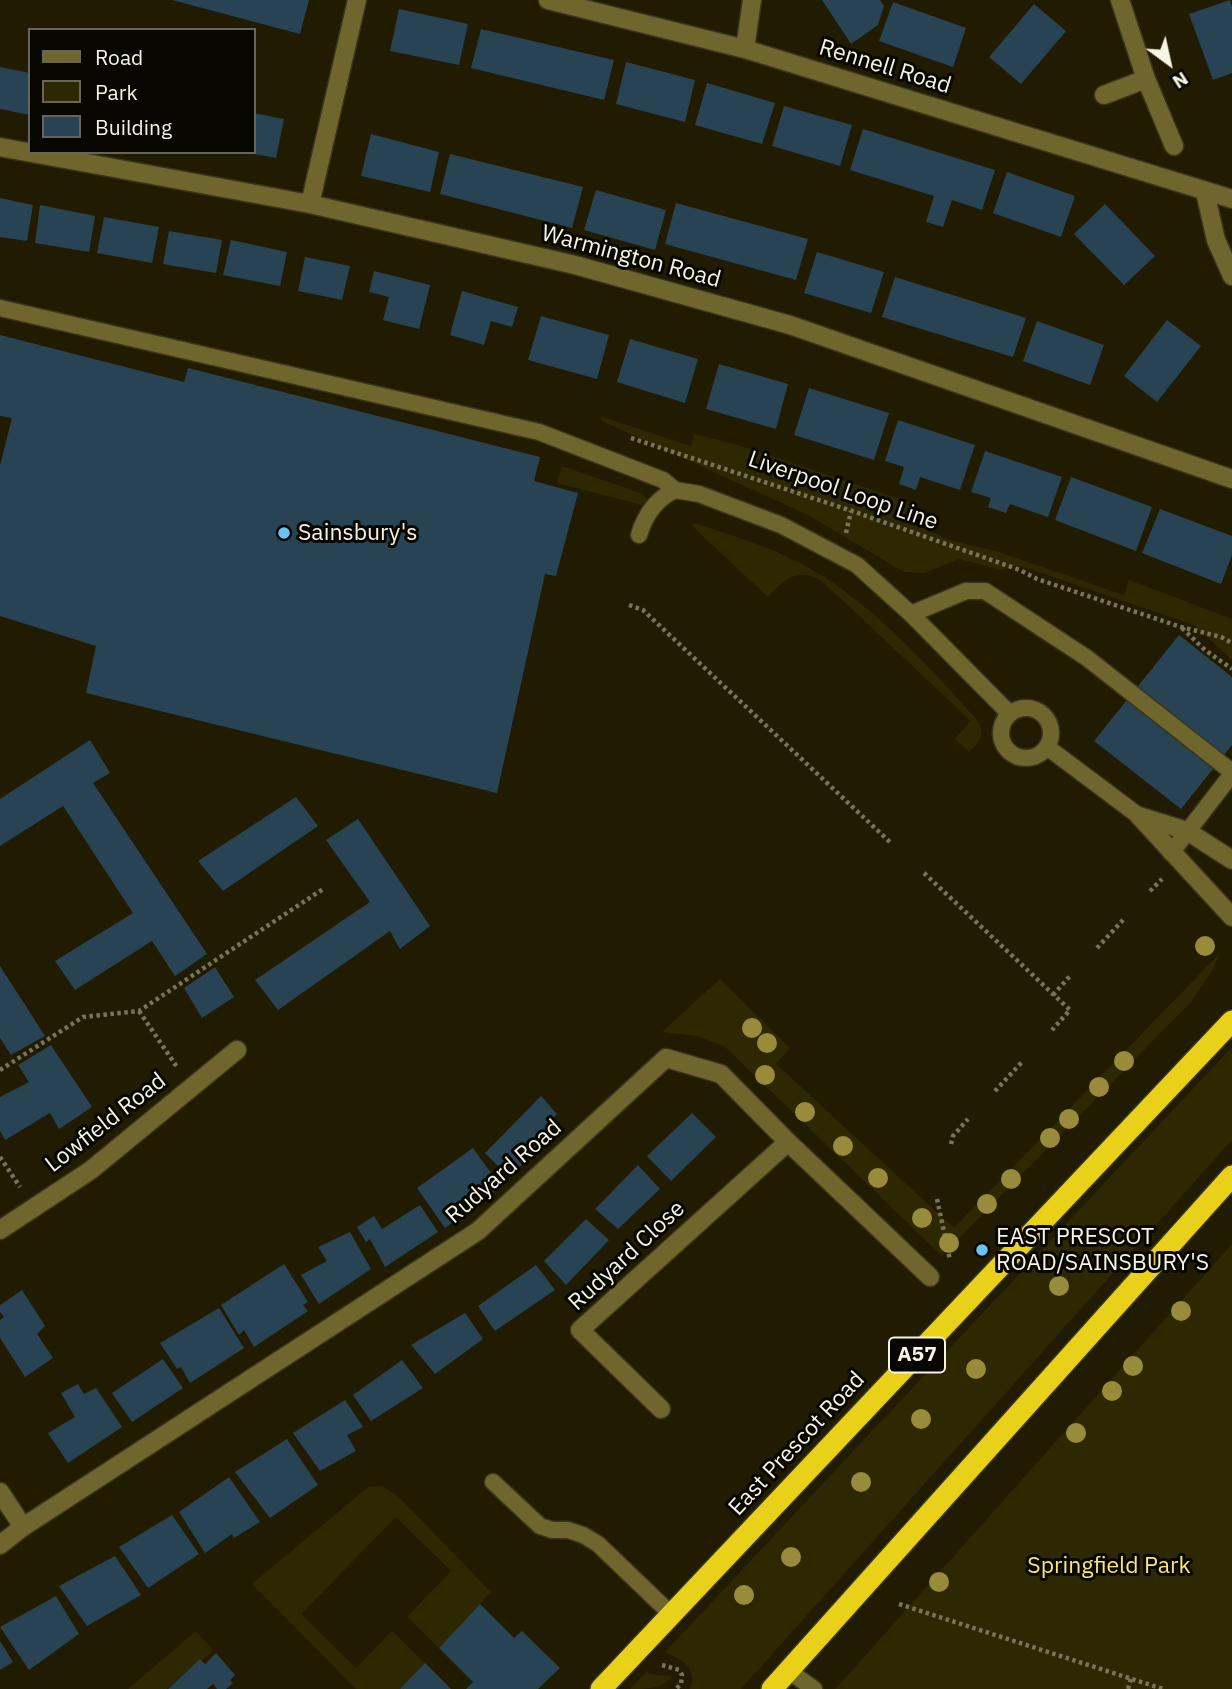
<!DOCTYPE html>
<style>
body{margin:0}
#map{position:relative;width:1232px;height:1689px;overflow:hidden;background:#201b01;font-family:"IBM Plex Sans",sans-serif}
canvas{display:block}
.legend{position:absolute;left:28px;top:28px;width:228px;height:126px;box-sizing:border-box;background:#080601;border:2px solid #67655b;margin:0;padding:9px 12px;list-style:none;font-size:21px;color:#f6f4e3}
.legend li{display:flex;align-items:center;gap:14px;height:35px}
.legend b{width:35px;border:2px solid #67655b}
.north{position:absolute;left:1134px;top:28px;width:70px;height:70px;-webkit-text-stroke:5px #080601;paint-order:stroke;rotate:147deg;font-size:19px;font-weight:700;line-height:28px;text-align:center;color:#f6f4e3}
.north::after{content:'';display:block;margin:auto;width:24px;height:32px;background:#f6f4e3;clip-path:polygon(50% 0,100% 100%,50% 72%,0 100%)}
</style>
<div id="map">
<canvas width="1232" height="1689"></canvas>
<ul class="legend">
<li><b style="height:9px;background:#6f662d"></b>Road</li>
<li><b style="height:19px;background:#2e2802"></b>Park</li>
<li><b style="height:19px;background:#284454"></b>Building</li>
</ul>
<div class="north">N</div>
</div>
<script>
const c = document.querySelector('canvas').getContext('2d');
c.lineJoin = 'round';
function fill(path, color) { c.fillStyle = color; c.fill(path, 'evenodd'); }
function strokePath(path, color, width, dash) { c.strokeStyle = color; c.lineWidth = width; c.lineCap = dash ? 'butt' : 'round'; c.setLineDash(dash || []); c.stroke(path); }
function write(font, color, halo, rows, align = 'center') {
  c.font = font + ' "IBM Plex Sans",sans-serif'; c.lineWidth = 6; c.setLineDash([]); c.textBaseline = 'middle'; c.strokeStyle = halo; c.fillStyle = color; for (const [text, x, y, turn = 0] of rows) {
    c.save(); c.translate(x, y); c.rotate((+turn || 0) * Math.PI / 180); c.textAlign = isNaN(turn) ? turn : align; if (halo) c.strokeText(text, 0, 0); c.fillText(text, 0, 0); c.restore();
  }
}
fill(new Path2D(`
 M600,416L691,446L694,434L738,445L912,503L906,520L949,540L995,551L1124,595L1129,580L1232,619V660L1194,625L1017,565L1002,570L959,559L924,573L904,572L808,515L602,421Z
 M562,466L643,494L647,500L642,505L557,483Z
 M694,523C727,534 762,544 794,560C864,594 927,664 978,721C986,733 979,743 969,752L955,739L971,721L823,582C800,566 784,579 768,597L692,526Z
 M1219,954L1214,968L1192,1001L942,1256L724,1046L697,1036L662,1032L720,979L790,1048L776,1064L954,1228Z
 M1232,1047V1140L741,1689H690C698,1667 682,1660 665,1652Z
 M1232,1244V1689H835L839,1685Z
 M382,1486L399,1497L491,1592L439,1648L407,1617L451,1571L396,1517L301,1614L356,1668L392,1631L425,1663L400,1689H356L252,1584L368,1487Z
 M196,1631L213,1650L202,1661L200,1659L167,1689H128Z
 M647,1672L650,1674L672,1676C663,1689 647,1689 630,1689Z`), '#2e2802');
fill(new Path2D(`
 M172,0H309L300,34Z
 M822,0H880L884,6L878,25L851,44Z
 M1230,0L1232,7V73L1213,80L1189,14Z
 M893,2L966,28L953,67L879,41Z
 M1034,4L1066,31L1021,84L989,57Z
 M399,9L468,24L459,65L390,51Z
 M481,29L614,60L604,100L471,68Z
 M626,62L695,80L685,122L616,104Z
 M0,67L30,73V115L0,109Z
 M707,83L775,103L762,144L695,125Z
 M784,106L852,125L840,166L772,146Z
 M254,113L284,119L276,158L254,154Z
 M863,129L995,170L982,210L952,200L943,227L926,222L934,196L850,170Z
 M371,134L439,152L430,192L361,176Z
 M450,154L583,187L572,228L440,194Z
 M1007,172L1075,196L1061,237L993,213Z
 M596,190L666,210L655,250L584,230Z
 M0,198L33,205L27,241L0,237Z
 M676,203L808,239L796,280L665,244Z
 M1105,204L1155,256L1124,285L1074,234Z
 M40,205L95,216L89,252L35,243Z
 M104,217L159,227L152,263L97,253Z
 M169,231L222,240L216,273L163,264Z
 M231,240L287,252L280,286L223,275Z
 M817,252L884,272L871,313L804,293Z
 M305,257L350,266L342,300L298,291Z
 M374,271L430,285L419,329L383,320L389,297L369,292Z
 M895,277L1026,318L1013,357L882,317Z
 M462,291L518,307L512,327L491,321L484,345L450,335Z
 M541,316L609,335L597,379L528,360Z
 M1167,320L1201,346L1157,402L1124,376Z
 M1037,321L1104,345L1090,385L1023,361Z
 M0,335L184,382L188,368L540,457L534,481L578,493L556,576L545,574L497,793L86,693L96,646L0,616V465L12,418L0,416Z
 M630,339L698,359L685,403L617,382Z
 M719,364L788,384L776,429L706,409Z
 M809,388L889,413L874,460L794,435Z
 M898,420L975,445L960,490L920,477L916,490L899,484L904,467L885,461Z
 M985,451L1062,477L1048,517L1010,504L1006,513L988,507L991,498L971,492Z
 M1071,477L1152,507L1136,551L1055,520Z
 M1160,509L1232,536V555L1221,584L1142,553Z
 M1179,635L1232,677V745L1181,809L1094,741Z
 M90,740L110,773L93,783L207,954L175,976L152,941L75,990L55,961L133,913L63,806L0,846V799Z
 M296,797L318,826L223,891L198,861Z
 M358,819L430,926L400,949L390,931L278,1010L255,980L370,902L326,840Z
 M0,966L45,1036L11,1055L0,1038Z
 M215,967L234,997L202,1018L184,988Z
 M51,1045L92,1107L59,1129L50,1113L5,1140L0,1131V1097L29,1082L18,1065Z
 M541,1096L557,1114L547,1125L557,1132L509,1177L485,1153Z
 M692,1113L716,1137L671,1181L647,1156Z
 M473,1148L501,1187L445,1228L417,1188Z
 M638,1165L660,1189L618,1229L595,1209Z
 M420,1205L438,1232L385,1267L370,1239L366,1242L357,1227L374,1216L382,1229Z
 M586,1219L609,1240L566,1285L544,1261Z
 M350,1232L371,1269L319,1304L301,1275L327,1261L318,1247Z
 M284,1264L308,1302L303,1305L308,1311L254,1347L244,1330L239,1335L221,1305Z
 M536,1265L555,1290L495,1331L478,1306Z
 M22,1290L45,1326L37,1334L53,1358L25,1377L0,1338V1320L4,1317L0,1312V1305Z
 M219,1308L244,1348L190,1383L181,1367L177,1369L160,1343Z
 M465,1313L483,1339L435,1374L411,1345Z
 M163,1359L183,1388L132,1422L112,1393Z
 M402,1360L423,1388L371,1421L353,1395Z
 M78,1384L84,1394L96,1388L122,1427L68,1463L48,1433L75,1417L61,1393Z
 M345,1400L363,1427L347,1435L356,1451L320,1471L293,1433Z
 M287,1439L318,1485L270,1518L235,1472Z
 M229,1477L260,1522L234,1538L232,1534L205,1553L179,1512Z
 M172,1515L199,1554L148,1588L119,1547Z
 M115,1556L141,1595L87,1626L59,1586Z
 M56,1596L79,1634L29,1670L0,1627Z
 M480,1604L514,1638L522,1631L560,1668L538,1689H466L473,1682L439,1648Z
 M0,1641L13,1662L0,1670Z
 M216,1653L235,1675L230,1680L233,1683L226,1689H217L213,1684L207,1689H168L200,1659L205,1664Z
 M425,1663L451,1689H400Z`), '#284454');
const lane = new Path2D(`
 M0,308L539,432L663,480L675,490
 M639,535C645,515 656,499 675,490L699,494L781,525L857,565L911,614L1010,714
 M911,614L966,591H985L1087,658L1232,772
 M1001 733a25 25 0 1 1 50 0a25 25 0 1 1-50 0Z
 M1047,747L1139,816
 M1171,853L1232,774
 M493,1482L540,1526L552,1530H568L583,1535L598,1544L672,1615
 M789,1671L814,1689`);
const street = new Path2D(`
 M548,0L745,49L1232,199
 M1120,0L1146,79
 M745,49L752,0
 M1104,95L1146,79L1174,146
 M0,147L310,204L575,265L790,325L1232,479
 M1205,192L1216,240L1232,276
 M310,204L357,0
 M1139,816L1232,917
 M1139,816L1187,831L1232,860
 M0,1230L91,1170L237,1050
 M661,1409L580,1330L788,1142
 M0,1492L23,1527
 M0,1545L23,1527L478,1231L666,1058L721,1074L788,1142L930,1277`);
const highway = new Path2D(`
 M601,1689L1232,1021
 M772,1689L1232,1176`);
strokePath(lane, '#3a351c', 19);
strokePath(street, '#3a351c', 21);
strokePath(highway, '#3a351c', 24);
strokePath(new Path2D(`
 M631,438L852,511L1020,570L1037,579L1181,627L1221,637L1232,643
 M846,533L851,511
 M629,605L643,610L892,844
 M1182,628L1205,650L1232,669
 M924,873L1070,1010L1052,1030
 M1150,891L1162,879
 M1097,948L1123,920
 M1053,995L1070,976
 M139,1011L177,1067
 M0,1070L83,1017L139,1011L323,889
 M995,1091L1022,1062
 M951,1144L953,1136L968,1119
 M0,1157L20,1187
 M937,1199L950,1260
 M899,1604L1163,1689
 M662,1665L679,1670L682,1675L681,1684L676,1689
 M1128,1689L1131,1679`), '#77735d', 4.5, [3.5, 3.5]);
strokePath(lane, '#6f662d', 16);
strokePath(street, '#6f662d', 18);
strokePath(highway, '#e9d11a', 21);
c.fillStyle = '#988b3c';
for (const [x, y] of [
 [1205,946],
 [752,1028],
 [767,1043],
 [1124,1061],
 [765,1075],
 [1099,1087],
 [805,1112],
 [1069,1119],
 [1050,1138],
 [843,1146],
 [878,1178],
 [1011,1179],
 [987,1204],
 [922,1218],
 [949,1243],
 [1059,1286],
 [1181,1311],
 [1133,1366],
 [976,1369],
 [1112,1391],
 [921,1419],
 [1076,1433],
 [861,1482],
 [791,1557],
 [939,1582],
 [744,1595]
]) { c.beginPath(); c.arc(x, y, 10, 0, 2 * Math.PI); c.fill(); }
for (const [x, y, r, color] of [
 [284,533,7,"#6cc3f2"],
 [982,1250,7,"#6cc3f2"]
]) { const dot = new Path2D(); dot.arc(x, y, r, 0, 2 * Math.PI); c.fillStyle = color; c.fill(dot); strokePath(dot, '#080601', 2.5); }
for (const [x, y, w] of [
 [917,1355,56]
]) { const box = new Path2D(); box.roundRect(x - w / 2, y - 17.5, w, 35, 5); c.fillStyle = '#080601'; c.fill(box); strokePath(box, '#f6f4e3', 2); }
write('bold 21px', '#f6f4e3', null, [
 ["A57",917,1355]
]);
write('23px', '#f6f4e3', '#080601', [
 ["Rennell Road",885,67,17],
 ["Warmington Road",631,257,15],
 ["Liverpool Loop Line",843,491,19],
 ["Lowfield Road",106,1123,-38],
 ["Rudyard Road",504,1172,-41],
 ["Rudyard Close",627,1256,-43],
 ["East Prescot Road",797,1444,-47]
]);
write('23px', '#f6f4e3', '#080601', [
 ["Sainsbury's",298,533],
 ["EAST PRESCOT",996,1237],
 ["ROAD/SAINSBURY'S",996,1263]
], 'left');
write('23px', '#fae76c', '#080601', [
 ["Springfield Park",1109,1566]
]);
</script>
